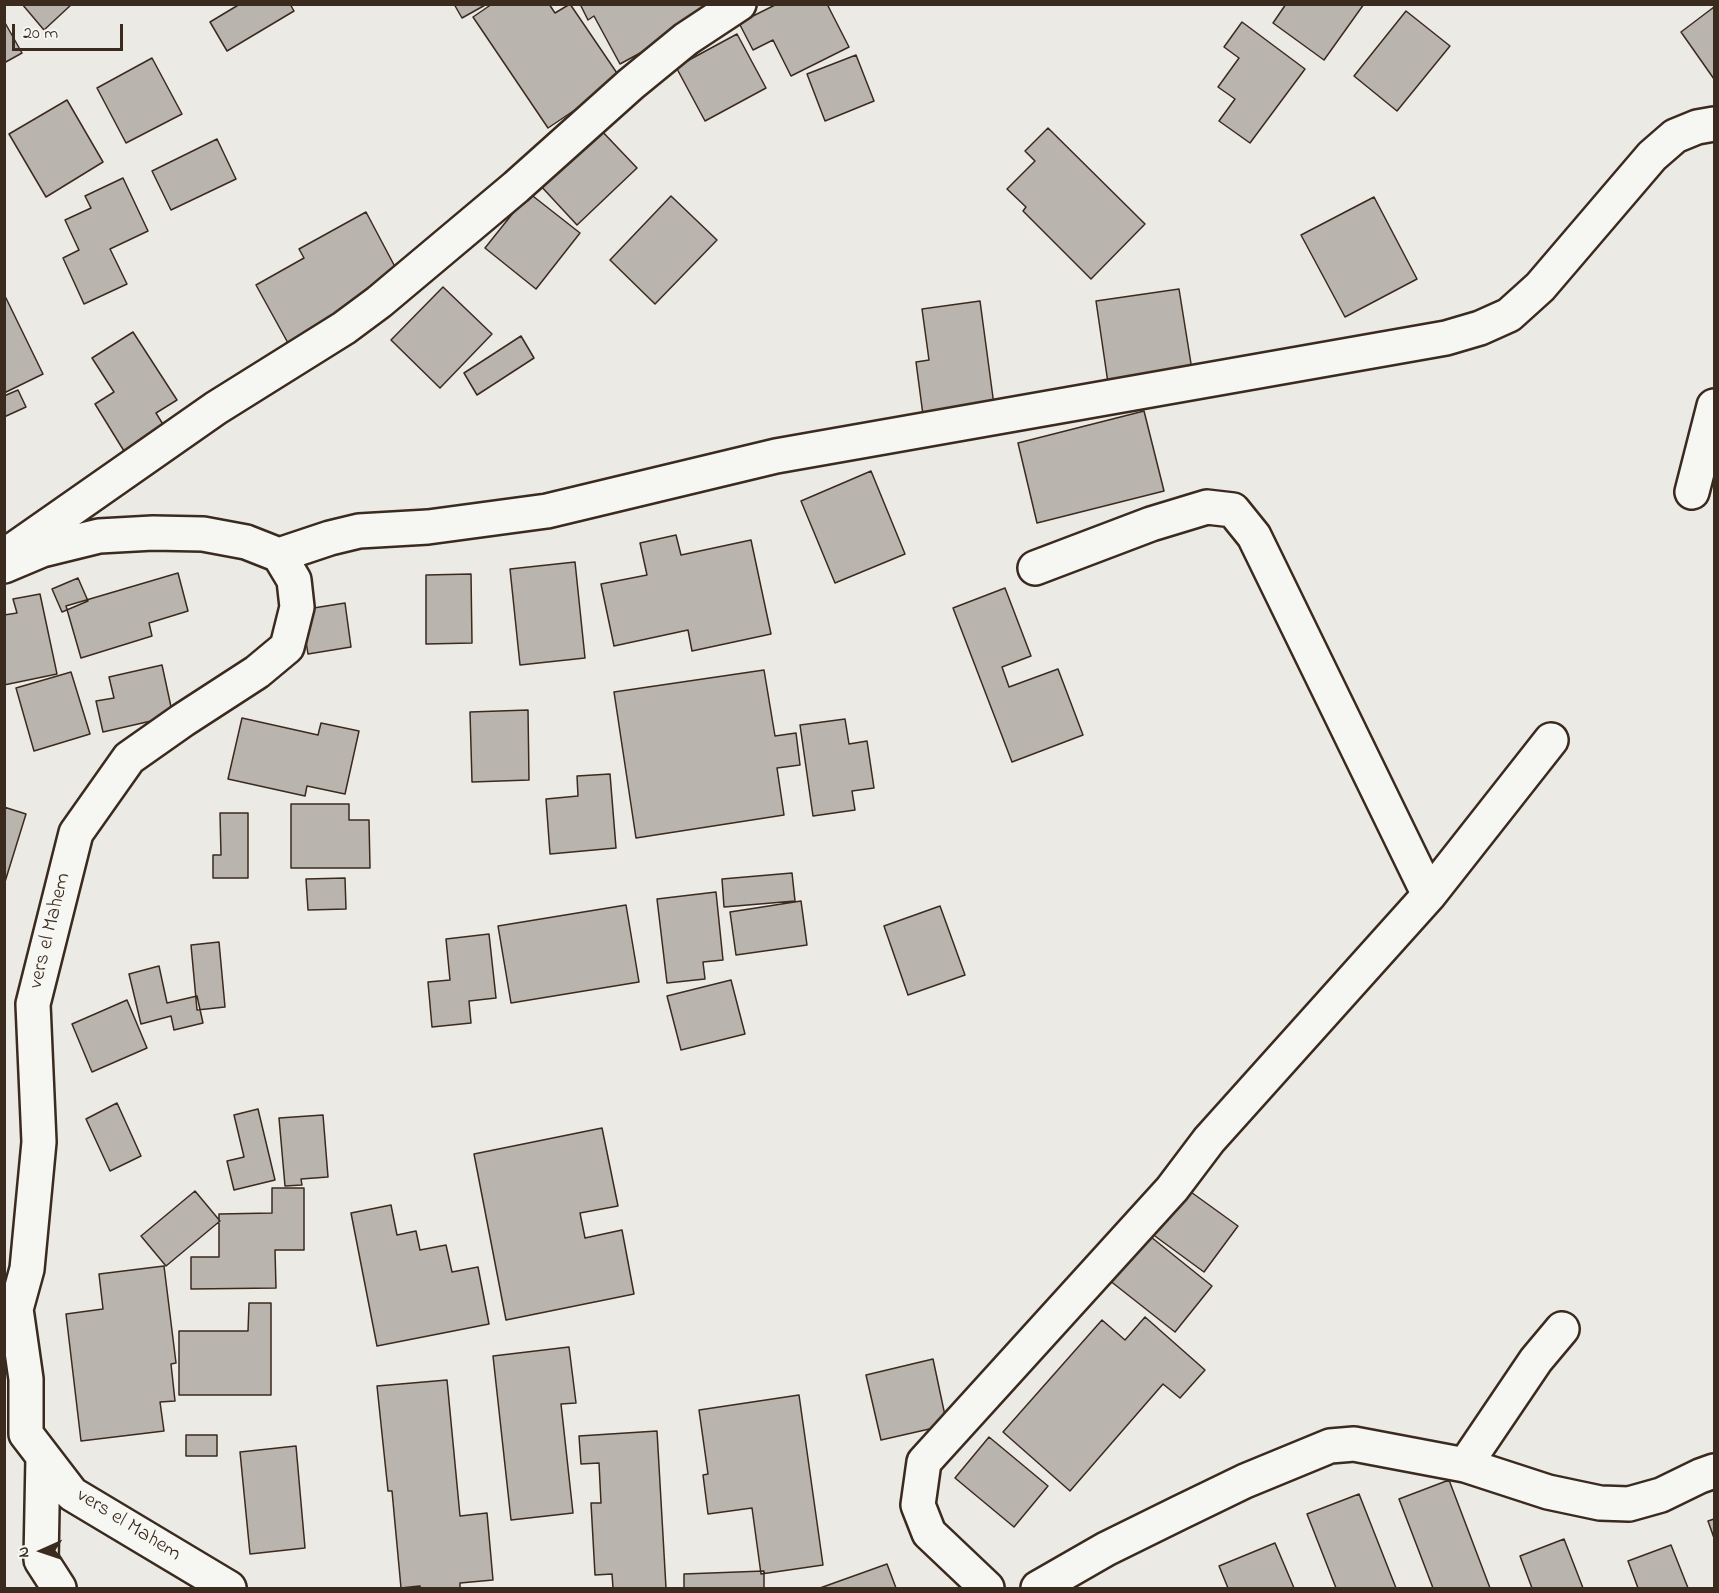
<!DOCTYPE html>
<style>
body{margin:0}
#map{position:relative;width:1719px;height:1593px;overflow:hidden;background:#ebeae5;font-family:"Indie Flower",sans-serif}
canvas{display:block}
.frame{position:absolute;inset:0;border:6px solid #3b2a1e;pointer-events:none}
.north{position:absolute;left:12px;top:1521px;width:60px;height:60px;-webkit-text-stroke:4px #f6f6f2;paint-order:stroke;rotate:267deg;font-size:16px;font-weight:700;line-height:24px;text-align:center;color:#3b2a1e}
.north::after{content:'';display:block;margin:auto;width:21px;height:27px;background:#3b2a1e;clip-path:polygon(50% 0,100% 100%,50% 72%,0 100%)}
.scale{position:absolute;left:12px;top:24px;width:111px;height:27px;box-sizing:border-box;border:3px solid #3b2a1e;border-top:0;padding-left:8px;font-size:18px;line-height:21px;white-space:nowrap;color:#3b2a1e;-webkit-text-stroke:4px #f6f6f2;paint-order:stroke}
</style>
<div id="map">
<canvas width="1719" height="1593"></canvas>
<div class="frame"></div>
<div class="north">N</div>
<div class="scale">20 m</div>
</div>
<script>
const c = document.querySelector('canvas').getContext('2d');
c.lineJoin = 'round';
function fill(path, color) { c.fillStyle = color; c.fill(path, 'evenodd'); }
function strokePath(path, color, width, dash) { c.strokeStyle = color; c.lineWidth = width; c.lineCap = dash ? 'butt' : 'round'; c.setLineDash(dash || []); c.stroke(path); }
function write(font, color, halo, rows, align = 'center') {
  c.font = font + ' "Indie Flower",sans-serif'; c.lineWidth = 6; c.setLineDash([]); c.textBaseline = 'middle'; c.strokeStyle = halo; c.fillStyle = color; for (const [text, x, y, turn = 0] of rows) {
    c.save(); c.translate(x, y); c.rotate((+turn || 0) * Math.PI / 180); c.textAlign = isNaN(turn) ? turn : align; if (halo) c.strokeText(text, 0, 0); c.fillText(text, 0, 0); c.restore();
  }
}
const building = new Path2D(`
 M22,4H72L44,30Z
 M240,4H290L294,11L227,51L210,22Z
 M454,4H487L462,18Z
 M492,4H549L555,13L570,4L621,79L548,128L473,17Z
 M580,4H704L710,15L620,64L594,16L588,20Z
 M777,4H827L849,47L791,76L773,40L753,50L739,23Z
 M1286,4H1364L1324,60L1273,23Z
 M1714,7V79L1681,32Z
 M1406,11L1450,46L1397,111L1354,76Z
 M4,21L22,53L4,63Z
 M1242,22L1305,69L1250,143L1219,121L1235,99L1218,87L1239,58L1224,47Z
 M737,34L766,88L705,121L676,67Z
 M856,55L874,101L825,121L807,74Z
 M152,58L182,114L126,143L97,88Z
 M67,100L103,162L46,197L9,134Z
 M598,127L637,168L577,225L539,184Z
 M1048,128L1145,224L1091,279L1023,211L1026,207L1007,189L1035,161L1025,151Z
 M217,139L236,179L171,210L152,171Z
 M123,178L148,231L110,249L127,284L84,304L63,258L79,250L65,220L91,208L85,196Z
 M529,193L580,233L536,289L485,248Z
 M671,196L717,240L655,304L610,260Z
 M1374,197L1417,279L1345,317L1301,235Z
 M366,212L402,280L288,343L256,285L304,258L299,249Z
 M443,287L492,334L440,388L391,340Z
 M1179,289L1192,370L1108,383L1096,301Z
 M4,294L43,374L4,393Z
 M980,301L994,405L923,415L916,362L929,360L922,309Z
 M133,332L177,400L156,413L164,426L124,451L95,404L114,392L92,358Z
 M521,336L534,358L477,395L464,373Z
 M18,390L26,407L4,417V396Z
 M1144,411L1164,491L1037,523L1018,443Z
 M871,471L905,554L835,583L801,501Z
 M676,535L681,555L751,540L771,634L692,651L688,630L614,646L601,584L647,575L640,543Z
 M575,562L585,658L520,665L510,569Z
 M178,573L188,611L149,623L152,636L81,658L66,606Z
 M471,574L472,643L426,644V575Z
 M78,578L88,601L62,612L52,589Z
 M1005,588L1031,656L1002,667L1009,687L1058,669L1083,735L1012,762L953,608Z
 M40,594L57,674L4,685V615L17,613L13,599Z
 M345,603L351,647L308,654L301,610Z
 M162,665L173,716L103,732L96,701L114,698L109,677Z
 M764,670L775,736L796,733L800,765L777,768L784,815L636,838L614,692Z
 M71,672L90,734L34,751L16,688Z
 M528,710L529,780L472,782L470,712Z
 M242,718L318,735L321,723L359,731L345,794L307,786L305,796L228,779Z
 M845,719L849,744L867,741L874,788L852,791L855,810L813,816L800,725Z
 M610,774L616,848L550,854L546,799L578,796L577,776Z
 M291,804H349V820H369L370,868H291Z
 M4,807L26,814L4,885Z
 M220,813H248V878H213V855H221Z
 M792,873L795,901L724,907L722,879Z
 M345,878L346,909L308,910L306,879Z
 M716,892L723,960L703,962L705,979L667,983L657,899Z
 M801,901L807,945L736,955L730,912Z
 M626,905L639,982L511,1003L498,926Z
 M940,906L965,975L908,995L884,926Z
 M489,934L496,998L469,1001L471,1023L432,1027L428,982L450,980L446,939Z
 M219,942L225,1007L197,1010L191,945Z
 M159,966L167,1003L197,996L203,1023L174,1030L171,1016L141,1024L129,974Z
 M731,980L745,1034L681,1050L667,996Z
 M127,1000L147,1048L92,1072L72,1024Z
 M117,1103L141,1156L110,1171L86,1119Z
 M258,1109L275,1180L234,1190L227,1161L244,1157L234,1115Z
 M323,1115L328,1177L301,1179L302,1185L285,1186L279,1118Z
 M602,1128L618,1206L580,1213L585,1238L622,1230L634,1294L506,1320L474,1154Z
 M1177,1182L1238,1226L1204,1272L1144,1228Z
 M272,1188H304V1250H275L276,1288L191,1289V1257H219V1214L272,1213Z
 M195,1191L220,1221L166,1266L141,1236Z
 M391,1205L397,1235L416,1231L420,1250L446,1245L452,1272L478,1267L489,1324L377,1346L351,1213Z
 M1146,1233L1212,1286L1175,1332L1109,1280Z
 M164,1266L176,1363L171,1364L175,1401L160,1402L164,1431L81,1441L66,1314L103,1309L99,1274Z
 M249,1303H271V1395H179V1331H248Z
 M1145,1317L1205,1370L1180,1398L1163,1384L1070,1491L1003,1432L1102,1320L1125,1340Z
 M569,1347L576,1403L561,1404L573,1513L511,1520L493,1356Z
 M933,1359L947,1425L881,1440L866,1375Z
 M447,1380L460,1516L487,1513L493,1580L460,1583V1588H420V1586L401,1588L392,1491H388L377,1386Z
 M799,1395L823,1565L761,1574L752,1508L708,1514L703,1475L708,1474L699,1410Z
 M657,1431L666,1588H613L612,1574L595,1575L591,1503H601L599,1463L581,1464L579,1436Z
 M186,1435H217V1456H186Z
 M989,1437L1048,1486L1014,1527L955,1478Z
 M296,1446L305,1548L250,1554L240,1452Z
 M1449,1480L1490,1588H1433L1399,1499Z
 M1359,1494L1396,1588H1336L1307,1514Z
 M1714,1519V1538L1708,1521Z
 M1564,1539L1583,1588H1532L1520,1556Z
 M1275,1543L1294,1588H1228L1219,1566Z
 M1671,1545L1688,1588H1638L1628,1561Z
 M887,1564L896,1588H820Z
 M764,1571V1588H684V1574Z`);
fill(building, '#bab4ae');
strokePath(building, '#3b2a1e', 1.5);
const minor = new Path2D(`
 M1692,492L1714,406
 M13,550L216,408L344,328L379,302L516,187L631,84L686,39L739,4
 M279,555L330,538L359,531L428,527L547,511L776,456L1446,338L1480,328L1509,315L1540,287L1652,156L1675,136L1697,127L1714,124
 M4,566L42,550L99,536L153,533L203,534L246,542L279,555L294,580L297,607L287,647L257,672L183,720L129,758L76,833L33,1004L39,1142L27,1269L16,1309L26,1379V1434L72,1494L229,1588
 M1035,568L1151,524L1207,507L1233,510L1254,536L1429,895
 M43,1457L41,1560L59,1588
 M1465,1465L1536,1360L1562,1329
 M987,1588L929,1533L918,1505L924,1462L1172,1189L1209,1140L1429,895L1551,740
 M1038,1588L1106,1549L1179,1513L1245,1481L1330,1446L1354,1444L1465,1465L1548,1492L1600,1503L1629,1504L1661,1495L1700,1476L1714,1471`);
strokePath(minor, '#3b2a1e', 38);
strokePath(minor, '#f6f6f2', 33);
write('21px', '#3b2a1e', '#f6f6f2', [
 ["vers el Mahem",51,931,-76],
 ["vers el Mahem",128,1526,32]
]);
</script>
